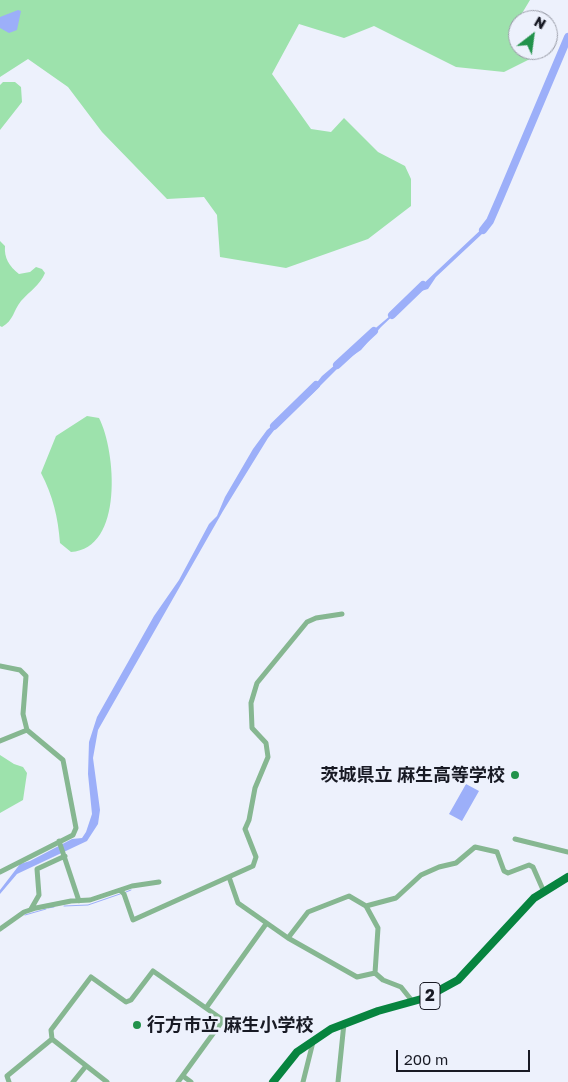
<!DOCTYPE html>
<meta charset="utf-8">
<style>
body{margin:0}
#map{position:relative;width:568px;height:1082px;overflow:hidden;background:#edf1fc;font-family:"Golos Text",sans-serif}
canvas{display:block}
.north{position:absolute;left:508px;top:10px;width:50px;height:50px;box-sizing:border-box;background:#edf1fc;border:1px solid #989ba6;border-radius:50%;rotate:30deg;font-size:14px;font-weight:700;line-height:20px;text-align:center;color:#181a24}
.north::after{content:'';display:block;margin:auto;width:18px;height:22px;background:#22924b;clip-path:polygon(50% 0,100% 100%,50% 72%,0 100%)}
.scale{position:absolute;left:396px;top:1050px;width:134px;height:22px;box-sizing:border-box;border:2px solid #181a24;border-top:0;padding-left:6px;font-size:15px;line-height:18px;white-space:nowrap;color:#181a24;-webkit-text-stroke:4px #edf1fc;paint-order:stroke}
</style>
<div id="map">
<canvas width="568" height="1082"></canvas>
<div class="north">N</div>
<div class="scale">200 m</div>
</div>
<script>
const c = document.querySelector('canvas').getContext('2d');
c.lineJoin = 'round';
function fill(path, color) { c.fillStyle = color; c.fill(path, 'evenodd'); }
function strokePath(path, color, width, dash) { c.strokeStyle = color; c.lineWidth = width; c.lineCap = dash ? 'butt' : 'round'; c.setLineDash(dash || []); c.stroke(path); }
function write(font, color, halo, rows, align = 'center') {
  c.font = font + ' "Golos Text","Noto Sans JP",sans-serif'; c.lineWidth = 5; c.setLineDash([]); c.textBaseline = 'middle'; c.strokeStyle = halo; c.fillStyle = color; for (const [text, x, y, turn = 0] of rows) {
    c.save(); c.translate(x, y); c.rotate((+turn || 0) * Math.PI / 180); c.textAlign = isNaN(turn) ? turn : align; if (halo) c.strokeText(text, 0, 0); c.fillText(text, 0, 0); c.restore();
  }
}
fill(new Path2D(`
 M0,0H530L518,20V50H531L530,59L504,72L456,67L374,26L344,38L299,24L272,74L311,129L331,132L344,118L378,152L405,166L411,179V206L368,239L286,268L220,257L217,215L204,197L167,199L102,132L68,87L28,59L0,77Z
 M3,82H15L21,87L22,102L0,130V85Z
 M0,241L5,246C4,258 9,266 19,274L30,272L36,267L42,269L45,273C40,285 30,291 21,301C13,311 14,320 2,327L0,326Z
 M87,416L99,418C116,451 124,549 71,552L60,543C58,517 53,496 41,473L56,436Z
 M0,755L14,764L23,767L27,773L23,800L0,813Z`), '#9de2ac');
fill(new Path2D(`
 M18,10L21,11L17,30L9,33L0,28V17Z
 M488,223L482,234L436,277L428,289L418,292L381,327L361,350L345,361L311,395L283,419L268,438L223,511L98,730L93,758L100,810L98,824L87,841L17,874L0,894V890L20,864L30,861L72,839L82,838L86,832L92,814L88,774L89,742L97,717L154,616L179,580L209,524L217,516L225,497L253,449L267,430L303,400L322,376L342,359L356,352L371,332L410,299L422,285Z
 M466,784L479,791L462,821L449,814Z`), '#9caff9');
strokePath(new Path2D(`
 M126,892L131,890
 M64,906L88,905L120,894
 M48,908L54,907
 M25,915L46,909`), '#9caff9', 1);
strokePath(new Path2D(`
 M483,230L490,221L500,198L568,37
 M392,315L423,285
 M337,365L374,331
 M274,426L316,385`), '#9caff9', 8);
strokePath(new Path2D(`
 M0,666L20,670L26,676L23,714L27,730L63,760L76,828L73,835L0,872
 M0,741L27,730
 M515,839L568,852
 M59,841L79,901
 M229,877L238,903L288,938L357,977L375,973
 M120,890L132,886L159,882
 M366,906L378,928L375,973L383,980L401,987L413,1002
 M31,909L39,895L37,869L65,856
 M0,929L24,912L36,908L71,901L90,900L120,890L124,894L133,920L253,866L256,857L245,829L249,820L255,788L268,757L266,743L252,728L251,703L257,683L307,622L316,618L342,614
 M288,938L308,912L349,896L366,906L396,898L421,875L439,867L456,863L475,847L497,852L504,871L508,873L529,865L533,867L544,892
 M206,1008L266,924
 M183,1076L191,1082
 M9,1082L7,1076L52,1039
 M73,1082L86,1066
 M107,1082L52,1039L51,1030L91,977L126,1002L131,1000L153,971L223,1020L178,1082
 M303,1082L313,1042
 M338,1082L344,1023`), '#86b791', 5);
strokePath(new Path2D(`
 M273,1082L297,1052L331,1029L378,1011L425,998L458,980L534,898L568,877`), '#07843f', 8);
for (const [x, y, r, color] of [
 [515,775,5,"#22924b"],
 [137,1025,5,"#22924b"]
]) { const dot = new Path2D(); dot.arc(x, y, r, 0, 2 * Math.PI); c.fillStyle = color; c.fill(dot); strokePath(dot, '#edf1fc', 2); }
for (const [x, y, w] of [
 [430,996,20]
]) { const box = new Path2D(); box.roundRect(x - w / 2, y - 13.5, w, 27, 4); c.fillStyle = '#edf1fc'; c.fill(box); strokePath(box, '#181a24', 1); }
write('bold 16px', '#181a24', null, [
 ["2",430,996]
]);
write('bold 18px', '#181a24', '#edf1fc', [
 ["茨城県立 麻生高等学校",505,775],
 ["行方市立 麻生小学校",147,1025,"left"]
], 'right');
</script>
